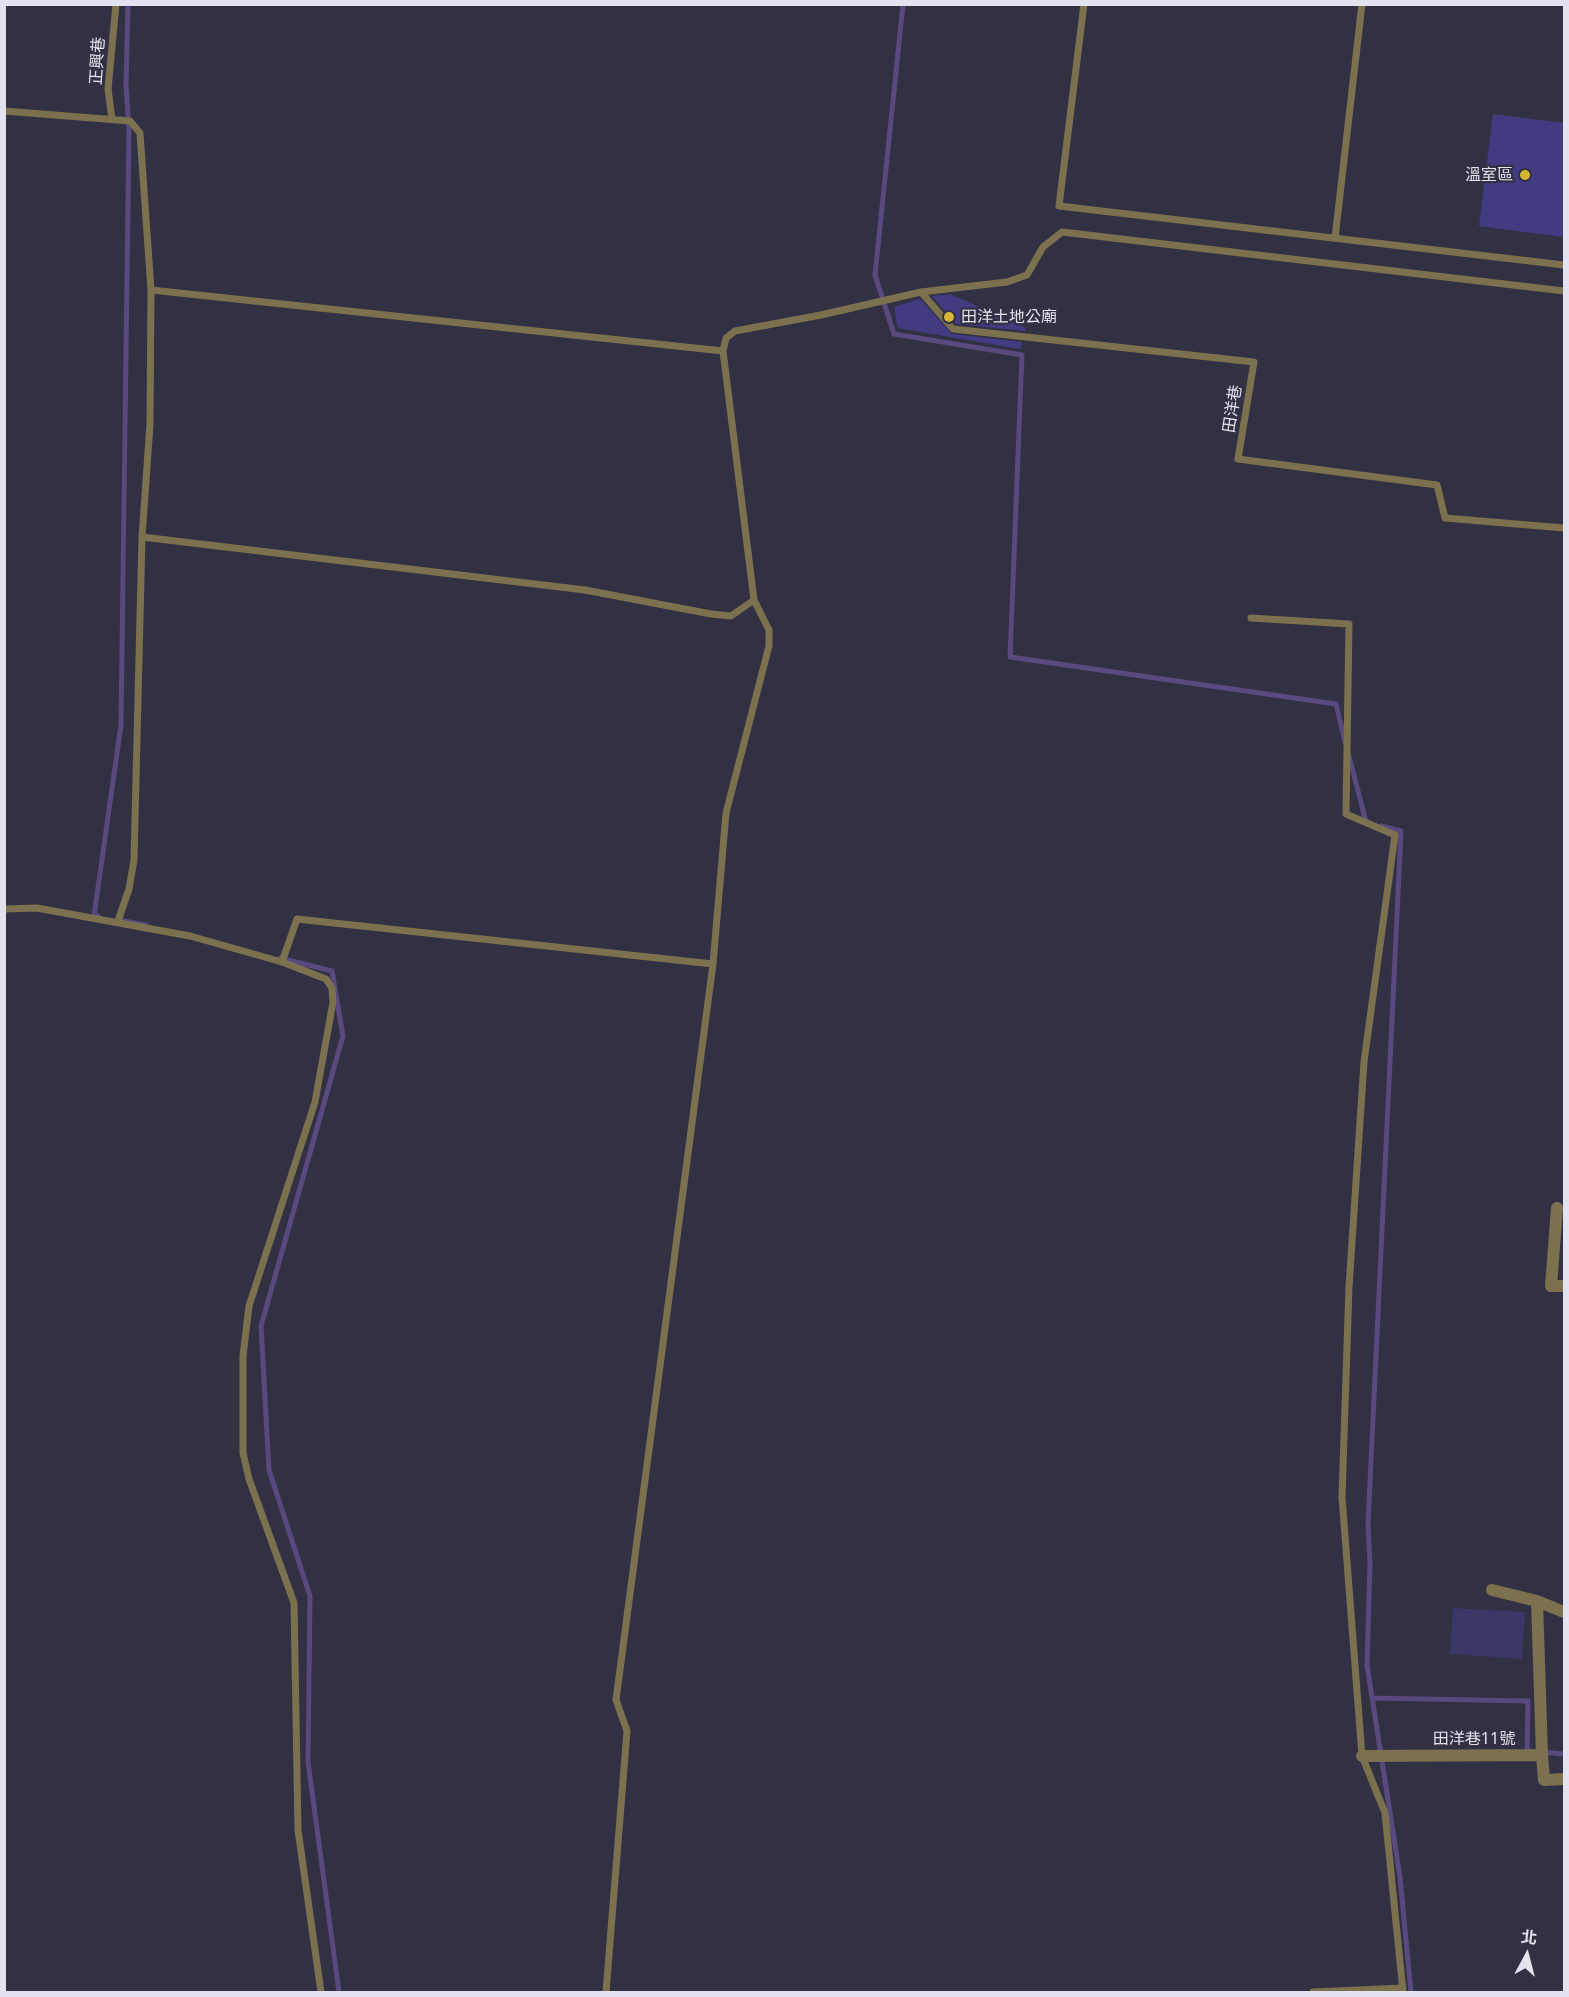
<!DOCTYPE html>
<meta charset="utf-8">
<style>
body{margin:0}
#map{position:relative;width:1569px;height:1997px;overflow:hidden;background:#323144;font-family:"Noto Sans","Noto Sans TC",sans-serif}
canvas{display:block}
.frame{position:absolute;inset:0;border:6px solid #e3e3ef;pointer-events:none}
.north{position:absolute;left:1497px;top:1925px;width:60px;height:60px;-webkit-text-stroke:4px #323144;paint-order:stroke;rotate:7deg;font-size:16px;font-weight:700;line-height:24px;text-align:center;color:#e3e3ef}
.north::after{content:'';display:block;margin:auto;width:21px;height:27px;background:#e3e3ef;clip-path:polygon(50% 0,100% 100%,50% 72%,0 100%)}
</style>
<div id="map">
<canvas width="1569" height="1997"></canvas>
<div class="frame"></div>
<div class="north">北</div>
</div>
<script>
const c = document.querySelector('canvas').getContext('2d');
c.lineJoin = 'round';
function fill(path, color) { c.fillStyle = color; c.fill(path, 'evenodd'); }
function strokePath(path, color, width, dash) { c.strokeStyle = color; c.lineWidth = width; c.lineCap = dash ? 'butt' : 'round'; c.setLineDash(dash || []); c.stroke(path); }
function write(font, color, halo, rows, align = 'center') {
  c.font = font + ' "Noto Sans","Noto Sans TC",sans-serif'; c.lineWidth = 4.5; c.setLineDash([]); c.textBaseline = 'middle'; c.strokeStyle = halo; c.fillStyle = color; for (const [text, x, y, turn = 0] of rows) {
    c.save(); c.translate(x, y); c.rotate((+turn || 0) * Math.PI / 180); c.textAlign = isNaN(turn) ? turn : align; if (halo) c.strokeText(text, 0, 0); c.fillText(text, 0, 0); c.restore();
  }
}
fill(new Path2D(`
 M1453,1608L1525,1612L1522,1659L1450,1654Z`), '#3b3767');
strokePath(new Path2D(`
 M903,4L875,275L894,334L1022,355L1010,657L1336,704L1345,742
 M1349,756L1366,822
 M1381,826L1401,831L1368,1524L1370,1564L1367,1665L1400,1877L1411,1992
 M98,916H94L121,725L129,129L126,85L128,4
 M119,920L146,925
 M280,958L332,971L343,1036L261,1326L269,1470L310,1596L308,1762L339,1992
 M1372,1698L1528,1701L1527,1751H1530
 M1542,1752L1564,1754`), '#584a7f', 5);
fill(new Path2D(`
 M1493,114L1564,123V237L1479,226Z
 M950,294L1026,328L1025,331L956,324L932,296Z
 M920,299L952,334L1022,342L1020,349L898,328L894,307Z`), '#433b82');
strokePath(new Path2D(`
 M1084,4L1059,206L1564,265
 M4,111L130,121L140,133L151,290L150,424L142,537L134,860L129,889L118,921
 M112,119L108,89L116,4
 M1335,238L1362,4
 M151,290L723,351L726,338L735,331L821,315L921,292L1007,282L1027,275L1043,247L1062,232L1564,291
 M921,292L953,329L1254,362L1238,459L1437,485L1445,518L1564,528
 M142,537L585,590L711,614L731,616L754,600
 M1251,618L1349,624L1346,814L1395,835L1364,1062L1349,1287L1342,1497L1362,1756L1385,1813L1403,1992
 M4,909L37,908L190,936L282,962L326,979L332,988L333,1002L315,1102L249,1306L243,1356V1453L249,1479L294,1603L298,1830L321,1992
 M282,962L297,919L713,964
 M606,1992L627,1731L616,1700L713,964L726,813L769,646V630L754,600L723,351
 M1313,1992L1403,1988`), '#7b714f', 7);
strokePath(new Path2D(`
 M1557,1208L1551,1286H1564
 M1492,1590L1537,1601L1564,1612
 M1537,1601L1542,1755
 M1362,1756L1542,1755L1544,1780L1564,1779`), '#7b714f', 12);
for (const [x, y, r, color] of [
 [1525,175,6,"#d5b534"],
 [949,317,6,"#d5b534"]
]) { const dot = new Path2D(); dot.arc(x, y, r, 0, 2 * Math.PI); c.fillStyle = color; c.fill(dot); strokePath(dot, '#323144', 2); }
write('16px', '#e3e3ef', '#323144', [
 ["正興巷",98,61,-86],
 ["田洋巷",1233,409,-81],
 ["田洋巷11號",1474,1739]
]);
write('16px', '#e3e3ef', '#323144', [
 ["溫室區",1513,175],
 ["田洋土地公廟",961,317,"left"]
], 'right');
</script>
